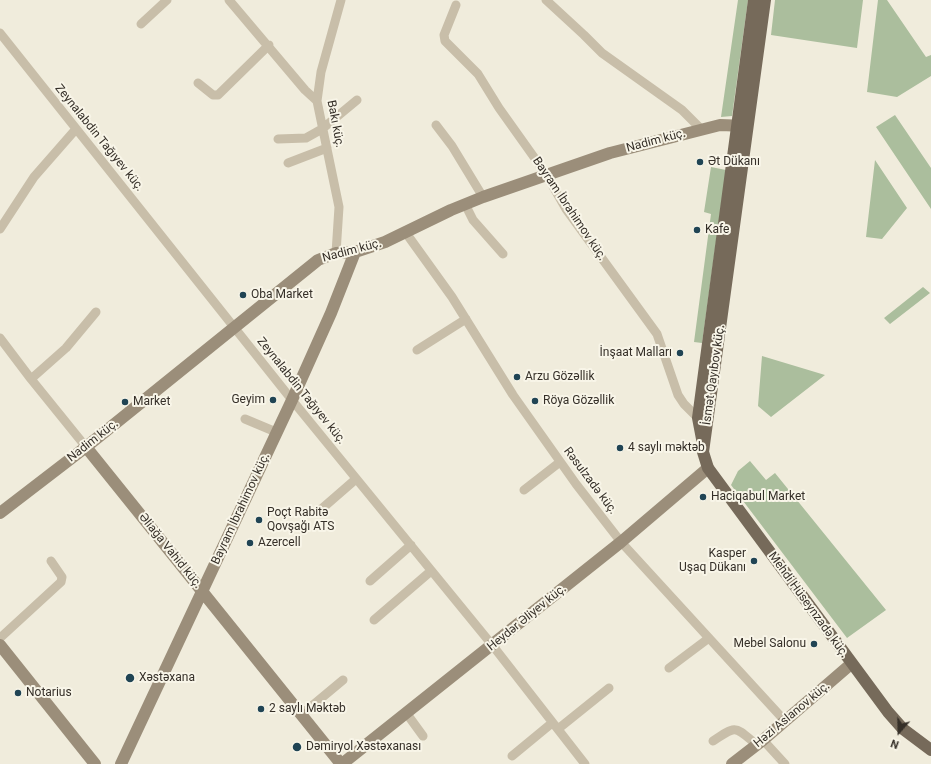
<!DOCTYPE html>
<meta charset="utf-8">
<style>
body{margin:0}
#map{position:relative;width:931px;height:764px;overflow:hidden;background:#f0ecdc;font-family:Roboto,sans-serif}
canvas{display:block}
.north{position:absolute;left:879px;top:712px;width:40px;height:40px;-webkit-text-stroke:3px #f8f5e8;paint-order:stroke;rotate:200deg;font-size:11px;font-weight:700;line-height:16px;text-align:center;color:#352f28}
.north::after{content:'';display:block;margin:auto;width:14px;height:18px;background:#352f28;clip-path:polygon(50% 0,100% 100%,50% 72%,0 100%)}
</style>
<div id="map">
<canvas width="931" height="764"></canvas>
<div class="north">N</div>
</div>
<script>
const c = document.querySelector('canvas').getContext('2d');
c.lineJoin = 'round';
function fill(path, color) { c.fillStyle = color; c.fill(path, 'evenodd'); }
function strokePath(path, color, width, dash) { c.strokeStyle = color; c.lineWidth = width; c.lineCap = dash ? 'butt' : 'round'; c.setLineDash(dash || []); c.stroke(path); }
function write(font, color, halo, rows, align = 'center') {
  c.font = font + ' Roboto,sans-serif'; c.lineWidth = 4; c.setLineDash([]); c.textBaseline = 'middle'; c.strokeStyle = halo; c.fillStyle = color; for (const [text, x, y, turn = 0] of rows) {
    c.save(); c.translate(x, y); c.rotate((+turn || 0) * Math.PI / 180); c.textAlign = isNaN(turn) ? turn : align; if (halo) c.strokeText(text, 0, 0); c.fillText(text, 0, 0); c.restore();
  }
}
fill(new Path2D(`
 M738,0H748L732,116L721,117Z
 M775,0H863L857,48L771,35Z
 M878,0H887L926,57L931,55V76L897,97L867,92Z
 M895,115L931,168V209L876,127Z
 M875,160L907,208L882,239L866,237Z
 M711,167L726,170L702,343L694,342L711,214L704,212Z
 M923,287L930,293L890,324L884,318Z
 M762,356L825,375L771,417L758,406Z
 M750,461L766,480L775,473L886,610L847,638L731,485L738,471Z`), '#abbe9d');
strokePath(new Path2D(`
 M229,0L305,90L317,101
 M546,0L584,35L602,53L682,110L702,130
 M456,5L444,35L445,41L478,74L499,108L546,174L566,209L657,334L678,395L684,404L698,418
 M141,24L167,0
 M0,33L292,400L493,646L585,764
 M198,83L213,95H218L269,45
 M436,125L452,146L483,197
 M278,139L306,138L322,129L357,100
 M288,163L327,148
 M465,204L473,220L503,254
 M0,229L34,177L76,129
 M406,233L452,297L513,395L576,484L621,542L785,721
 M336,253L339,207L317,101L321,72L341,0
 M0,338L31,379L86,447
 M417,350L466,319
 M31,379L66,348L96,312
 M245,419L276,432
 M524,490L560,462
 M318,512L356,479
 M370,581L411,545
 M374,620L431,571
 M0,638L61,582L62,577L51,561
 M669,668L709,638
 M407,714L423,736
 M301,715L343,680
 M558,729L609,688
 M763,740L785,764
 M713,741C738,724 735,727 757,745
 M512,756L552,723`), '#c8bea9', 9);
strokePath(new Path2D(`
 M86,447L341,764
 M0,513L86,447L318,260L336,253L355,252L385,242L451,210L483,197L610,153L720,125L747,126
 M0,645L95,764
 M121,764L292,400L331,313L355,252
 M342,764L621,542L708,468
 M732,764L763,740L851,664`), '#9b8e7a', 12);
strokePath(new Path2D(`
 M765,0L703,452L708,468L888,712L903,729L931,750
 M702,439L698,418L754,0`), '#766a5a', 12);
for (const [x, y, r, color] of [
 [700,162,4,"#204454"],
 [697,230,4,"#204454"],
 [243,295,4,"#204454"],
 [680,353,4,"#204454"],
 [517,377,4,"#204454"],
 [273,400,4,"#204454"],
 [535,401,4,"#204454"],
 [125,402,4,"#204454"],
 [620,448,4,"#204454"],
 [703,497,4,"#204454"],
 [259,520,4,"#204454"],
 [250,543,4,"#204454"],
 [754,561,4,"#204454"],
 [814,644,4,"#204454"],
 [130,678,5,"#204454"],
 [18,693,4,"#204454"],
 [261,709,4,"#204454"],
 [297,747,5,"#204454"]
]) { const dot = new Path2D(); dot.arc(x, y, r, 0, 2 * Math.PI); c.fillStyle = color; c.fill(dot); strokePath(dot, '#f8f5e8', 1.5); }
write('12px', '#352f28', '#f8f5e8', [
 ["Bakı küç.",335,124,79],
 ["Zeynalabdin Tağıyev küç.",99,138,51],
 ["Nadim küç.",656,141,-15],
 ["Bayram İbrahimov küç.",569,209,56],
 ["Nadim küç.",352,251,-15],
 ["İsmət Qayıbov küç.",714,375,-82],
 ["Zeynalabdin Tağıyev küç.",301,391,51],
 ["Nadim küç.",93,441,-38],
 ["Rəsulzadə küç.",590,481,53],
 ["Bayram İbrahimov küç.",241,509,-65],
 ["Əliağa Vahid küç.",170,551,51],
 ["Mehdi Hüseynzadə küç.",808,605,54],
 ["Heydər Əliyev küç.",527,618,-39],
 ["Həzi Aslanov küç.",792,715,-40]
]);
write('12px', '#352f28', '#f8f5e8', [
 ["Ət Dükanı",708,162],
 ["Kafe",705,230],
 ["Oba Market",251,295],
 ["İnşaat Malları",672,353,"right"],
 ["Arzu Gözəllik",525,377],
 ["Geyim",265,400,"right"],
 ["Röya Gözəllik",543,401],
 ["Market",133,402],
 ["4 saylı məktəb",628,448],
 ["Haciqabul Market",711,497],
 ["Poçt Rabitə",267,513],
 ["Qovşağı ATS",267,527],
 ["Azercell",258,543],
 ["Kasper",746,554,"right"],
 ["Uşaq Dükanı",746,568,"right"],
 ["Mebel Salonu",806,644,"right"],
 ["Xəstəxana",139,678],
 ["Notarius",26,693],
 ["2 saylı Məktəb",269,709],
 ["Dəmiryol Xəstəxanası",306,747]
], 'left');
</script>
